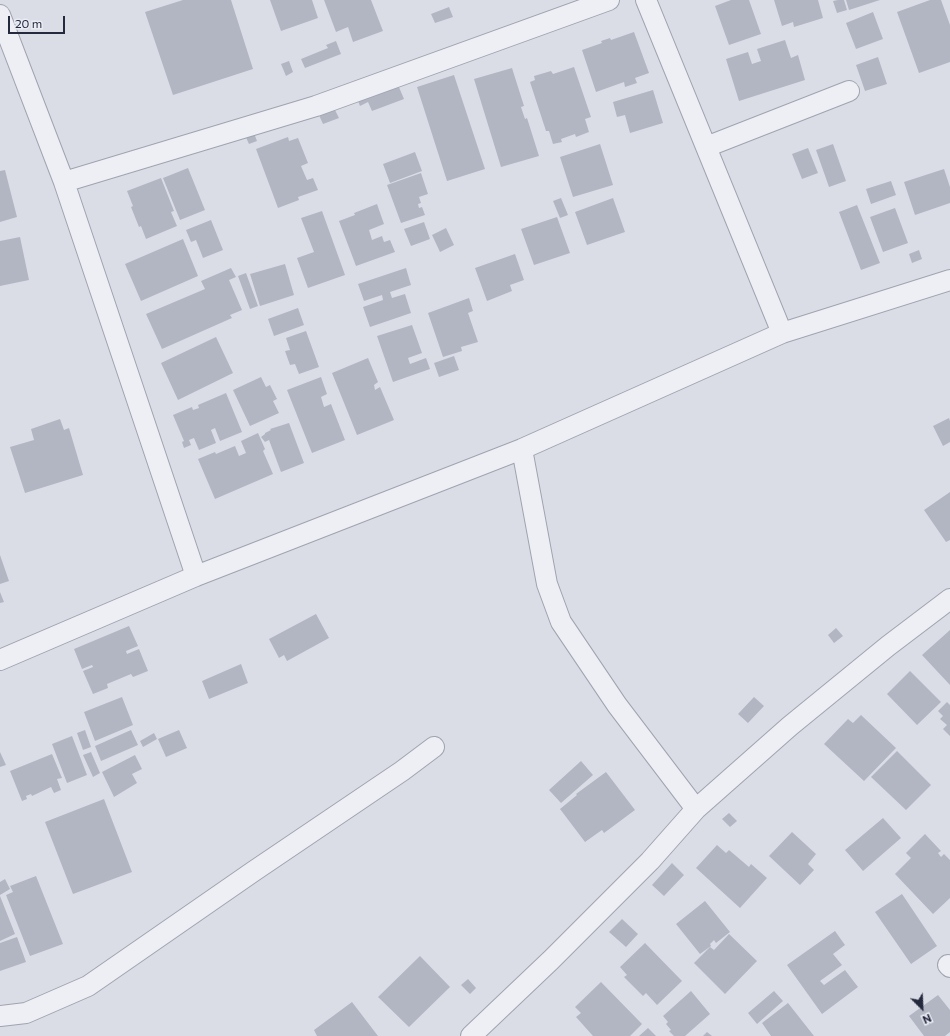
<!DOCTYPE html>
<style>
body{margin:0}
#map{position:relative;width:950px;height:1036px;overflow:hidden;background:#dbdde6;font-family:Commissioner,sans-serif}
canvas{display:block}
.north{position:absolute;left:902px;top:988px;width:40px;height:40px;-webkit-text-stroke:3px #eaecf4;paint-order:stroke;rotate:156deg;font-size:11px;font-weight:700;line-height:16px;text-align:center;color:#24293d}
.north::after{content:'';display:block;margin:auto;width:14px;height:18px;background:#24293d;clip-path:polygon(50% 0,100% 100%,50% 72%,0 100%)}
.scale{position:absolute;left:8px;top:16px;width:57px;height:18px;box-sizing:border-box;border:2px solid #24293d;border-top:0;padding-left:5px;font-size:12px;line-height:14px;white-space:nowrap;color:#24293d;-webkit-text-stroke:3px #eaecf4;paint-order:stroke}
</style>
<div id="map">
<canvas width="950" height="1036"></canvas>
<div class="north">N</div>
<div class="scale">20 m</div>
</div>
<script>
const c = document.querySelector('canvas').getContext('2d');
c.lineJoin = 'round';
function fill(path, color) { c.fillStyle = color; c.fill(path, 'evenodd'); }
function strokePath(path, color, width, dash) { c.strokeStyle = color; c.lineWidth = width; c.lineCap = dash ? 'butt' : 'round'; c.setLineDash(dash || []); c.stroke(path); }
fill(new Path2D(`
 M183,0H231L253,69L173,95L145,12Z
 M270,0H312L318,18L281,31Z
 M324,0H371L383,31L353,42L348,27L336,32Z
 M731,0H749L761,34L729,45L715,6Z
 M774,0H818L823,18L794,27L793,22L782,26Z
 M838,0H844L847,10L837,13L833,1Z
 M846,0H880L849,10Z
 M930,0H941L950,25V62L919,73L897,12Z
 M449,7L453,17L435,23L431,14Z
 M873,12L883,39L856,49L846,23Z
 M634,32L649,73L635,78L637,83L625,87L624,82L596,92L582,50L602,43L601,41L610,38L611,40Z
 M785,40L791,58L798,55L805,80L739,101L726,59L748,52L752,64L761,61L757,49Z
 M336,41L341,54L305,68L301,59L328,48L326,45Z
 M878,57L887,84L865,91L856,65Z
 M289,61L293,72L286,76L281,64Z
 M574,67L591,117L585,119L589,132L576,137L575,134L561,139L562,142L553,144L549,131H546L530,82L535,80L534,76L551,71L553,74Z
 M512,68L524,106L521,107L525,119L527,118L539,156L501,167L474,79Z
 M454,75L485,169L447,181L417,87Z
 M396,80L404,99L372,111L368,102L360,106L356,96Z
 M653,90L663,123L630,133L625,115L617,117L613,102Z
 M333,106L339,118L323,124L318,113Z
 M252,128L257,141L249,144L243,131Z
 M288,137L289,141L298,138L308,163L301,166L307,180L313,178L318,190L298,197L299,200L278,208L256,149Z
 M600,144L613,185L573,197L560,157Z
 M833,144L846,181L829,187L816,150Z
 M808,148L818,173L802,179L792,154Z
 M415,152L422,171L390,183L383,164Z
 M188,168L205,210L180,220L163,178Z
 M944,169L950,187V203L915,215L904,182Z
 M5,170L17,217L0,222V171Z
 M421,173L428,194L419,197L421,203L418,204L419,208L422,207L425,215L401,223L387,185Z
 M161,178L174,211L171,212L177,226L146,239L141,226L139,227L131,207L133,206L127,191Z
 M891,181L896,195L871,204L866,189Z
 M561,198L568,215L560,218L553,201Z
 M613,198L625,232L587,245L575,212Z
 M377,204L384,224L369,230L372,240L382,236L384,242L390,240L395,252L356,266L339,221L355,215L354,213Z
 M857,205L880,263L861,270L839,212Z
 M895,208L908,243L883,252L870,217Z
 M322,211L345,275L308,288L297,258L314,252L301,218Z
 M557,217L570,253L534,265L521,229Z
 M211,220L223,250L203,258L196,240L191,242L186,230Z
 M424,222L430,239L411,246L404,229Z
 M446,228L454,245L440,252L432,235Z
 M20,237L29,280L0,286V241Z
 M183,239L198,276L141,301L125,264Z
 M919,250L922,259L912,263L909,254Z
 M515,254L524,280L510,285L512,291L487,301L475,268Z
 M285,264L294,295L260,306L250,274Z
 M231,268L236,277L229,280L242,310L230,315L232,318L162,349L146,314L205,289L201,281Z
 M406,268L411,285L390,292L392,298L405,294L411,313L370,327L363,307L383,300L382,295L364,301L358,284Z
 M246,273L258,306L250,309L238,276Z
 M469,298L473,311L468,313L478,342L461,347L462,351L443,357L428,313Z
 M298,308L304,325L274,336L268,319Z
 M412,325L422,353L408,358L410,364L426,358L430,369L393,382L377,336Z
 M306,331L319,367L299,374L295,364L290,365L285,351L290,350L286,338Z
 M216,337L233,373L178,400L161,363Z
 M454,356L459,370L439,377L434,363Z
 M368,358L378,382L374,385L375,390L380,387L394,420L357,435L332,373Z
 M261,377L266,387L270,385L277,399L273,401L279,413L250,426L233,390Z
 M321,377L327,394L321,397L324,407L331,404L345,440L312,453L287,390Z
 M226,393L242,432L220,441L215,428L211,430L216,443L199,450L194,438L189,440L191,445L184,448L182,442L184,441L173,415L192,407L193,410L199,408L198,405Z
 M949,418L950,421V442L943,446L933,426Z
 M60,419L64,430L69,428L83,475L25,493L10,447L34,440L31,429Z
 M289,423L304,463L281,472L269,440L265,442L261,437L265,434V433L271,430L270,429Z
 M258,433L265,449L263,451L273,474L215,499L198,459L215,452L216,454L235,446L239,456L246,453L241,441Z
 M950,492V540L946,542L924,510Z
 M0,555L9,581L0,584Z
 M0,592L4,602L0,603Z
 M316,614L329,638L287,661L284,655L279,658L269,639Z
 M129,626L138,646L126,651L127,654L139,649L148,671L133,677L131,674L107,684L108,688L93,694L83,671L93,667L92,665L82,669L74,649Z
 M836,628L843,636L834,643L828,635Z
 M950,630V685L922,655Z
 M241,664L248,683L209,699L202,681Z
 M910,671L941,702L917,725L887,694Z
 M122,697L133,725L95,741L84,712Z
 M754,697L764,706L748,723L738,714Z
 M947,702L950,705V736L943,729L947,725L940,719L943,716L938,711Z
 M861,715L896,748L864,781L824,744L848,719L853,723Z
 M85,730L91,747L83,750L77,733Z
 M131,730L138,745L101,761L95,746Z
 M179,730L187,748L166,757L158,739Z
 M154,733L157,739L143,747L140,741Z
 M72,736L87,775L67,783L52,744Z
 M897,751L931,785L906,810L871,777Z
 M0,752L6,765L0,767Z
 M91,752L100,773L93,777L83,755Z
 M52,754L62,778L57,779L61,790L54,793L51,787L32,796L31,794L26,796L27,799L22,801L10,771Z
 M135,755L142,769L132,774L137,783L114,797L102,772Z
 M581,761L593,775L561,803L549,790Z
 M606,772L635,810L604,833L602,830L585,842L560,809L577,795L576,794Z
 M104,799L132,872L73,894L45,822Z
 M729,813L737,821L730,827L722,819Z
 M883,818L901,838L863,871L845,850Z
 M792,832L816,854L808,864L814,870L800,885L769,856Z
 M925,834L941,851L938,853L941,857L944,854L950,860V898L933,914L895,874L911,858L906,853Z
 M717,845L726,853L729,850L749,867L751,864L767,878L740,908L696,868Z
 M672,863L684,875L664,896L652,885Z
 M36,876L63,944L30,956L6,895L13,892L10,886Z
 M5,879L10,889L0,895V882Z
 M902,894L937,946L911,964L875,912Z
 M0,896L15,934L0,941Z
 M705,901L730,932L716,943L714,940L710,944L711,946L700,954L676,924Z
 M622,919L638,934L626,947L609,932Z
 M835,931L845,945L833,954L842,965L820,981L824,985L845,970L858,987L822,1014L787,965Z
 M729,934L757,961L725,994L694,963L710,947L714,950Z
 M17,937L26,962L0,971V943Z
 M645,943L682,981L657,1005L646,993L643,996L624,977L627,975L620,967Z
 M420,956L450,987L409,1027L378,997Z
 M468,979L476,988L470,994L461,985Z
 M601,982L642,1024L630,1036H593L576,1017L581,1013L575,1007Z
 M691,991L710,1014L685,1036H674L669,1031L671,1030L666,1024L668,1022L663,1016Z
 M774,991L783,1001L757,1024L748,1013Z
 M938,995L950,1010V1032L945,1036H924L909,1016Z
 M352,1002L378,1036H317L314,1030Z
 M788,1003L814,1036H771L762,1023Z
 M648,1028L656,1036H639Z
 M707,1032L712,1036H703Z`), '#b2b6c3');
const minor = new Path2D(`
 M646,0L782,333
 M0,15L64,182L196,576
 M706,147L849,91
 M64,182L316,106L609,0
 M522,449L547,584L561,622L617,705L696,809
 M0,660L196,576L522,449L782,333L950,280
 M948,965L950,967
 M0,1016L26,1013L88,986L254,871L402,771L434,747
 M471,1036L551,960L650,861L696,809L790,726L888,646L950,599`);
strokePath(minor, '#a0a3b0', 22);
strokePath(minor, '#edeff4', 20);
</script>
